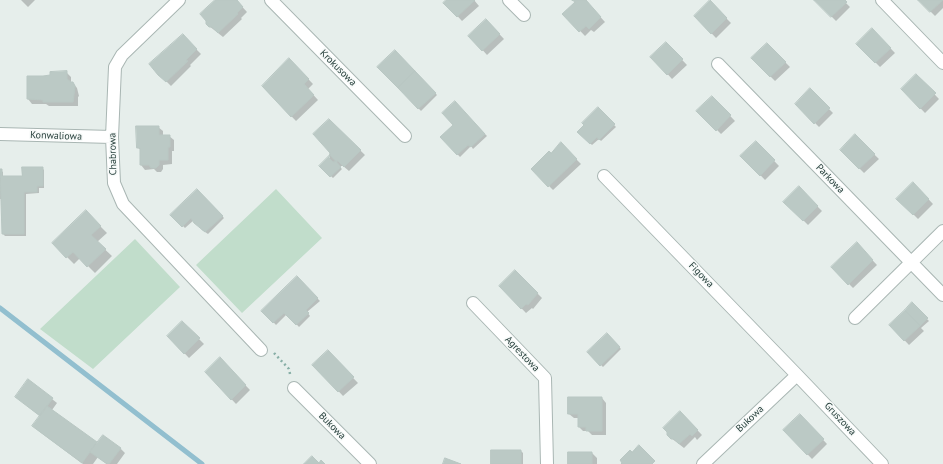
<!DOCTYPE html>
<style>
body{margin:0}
canvas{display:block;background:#e6eeeb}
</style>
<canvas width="943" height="464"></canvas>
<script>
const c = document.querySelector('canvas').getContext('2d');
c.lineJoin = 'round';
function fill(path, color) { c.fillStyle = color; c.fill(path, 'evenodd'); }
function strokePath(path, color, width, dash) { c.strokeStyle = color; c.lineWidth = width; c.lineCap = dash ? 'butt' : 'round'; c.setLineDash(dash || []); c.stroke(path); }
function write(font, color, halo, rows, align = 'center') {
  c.font = font + ' "PT Sans",sans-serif'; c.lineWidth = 3; c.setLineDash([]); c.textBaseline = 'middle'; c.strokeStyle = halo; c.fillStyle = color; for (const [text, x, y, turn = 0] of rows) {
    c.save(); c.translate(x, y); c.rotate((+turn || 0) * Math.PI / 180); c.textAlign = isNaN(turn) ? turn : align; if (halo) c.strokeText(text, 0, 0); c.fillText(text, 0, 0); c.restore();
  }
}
fill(new Path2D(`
 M276,189L322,238L242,313L196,265Z
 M135,239L180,287L93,369L40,329Z`), '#c1ddcb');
fill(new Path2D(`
 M21,0H35L28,7Z
 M216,0H236L247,12L241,18L242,19L223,37L209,26Z
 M448,0H474L479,6L462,21L445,3Z
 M574,0H585L605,22L594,32L591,30L585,36L564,14L576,2Z
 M815,0H843L850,7L836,21Z
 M919,0H943V8L935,16Z
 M710,2L731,23L716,38L695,16Z
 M486,20L504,39L487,55L470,36Z
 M872,29L895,53L880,67L857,44Z
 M183,36L201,54L190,65L191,66L171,86L164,79Z
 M666,43L687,65L672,79L652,57Z
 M767,44L790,67L775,81L752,58Z
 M395,51L437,95L421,111L379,67Z
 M289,59L313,84L308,89L318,100L296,121L263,87Z
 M66,72L71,77V83H73L77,88L79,96L78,97V106H49L46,104H32L28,99V77H43Z
 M916,75L939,99L925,113L902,89Z
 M810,90L833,113L819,127L796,104Z
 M712,97L735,121L721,134L698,111Z
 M455,103L487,136L473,149L471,146L460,157L441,137L455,125Z
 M598,108L616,127L601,141L599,139L592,145L579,132Z
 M329,120L365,155L349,171L343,166H339L342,169L333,178L320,166L330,160Z
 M158,127L163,131V136H169L174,140V151H172V164L163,165V169L161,172H157L154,169L145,170L141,165V150L138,148Z
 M855,136L879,159L864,173L841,150Z
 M756,142L779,166L765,180L742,156Z
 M561,144L581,164L553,190L532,169L551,154Z
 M42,168L44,170V188H39V193L26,194V236H5L3,234L2,199H0V170L3,172V177H23Z
 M913,183L933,204L918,219L898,199Z
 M799,188L822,211L808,225L785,202Z
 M197,191L224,218L208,234L202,230L194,220L185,228L172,215Z
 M86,212L107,233L97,242L112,256L95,273L80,258L74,264L53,243Z
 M857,244L877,265L853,288L832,267Z
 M515,271L542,298L533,309L532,308L526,313L500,286Z
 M297,278L320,301L307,312L310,316L299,327L287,314L276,325L263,311Z
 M912,304L929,321L921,328L924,331L909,345L890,325Z
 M182,322L204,344L189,358L168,336Z
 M607,334L621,349L603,367L588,352Z
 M328,352L358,383L343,396L314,365Z
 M220,359L250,390L236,404L206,372Z
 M16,397L52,399L57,403L52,410L97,444L120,448L125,453L117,464H107L98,457L93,464H83L40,432L33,426L40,416Z
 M602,398L606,403V435H592L588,431H583L579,427V418H574L569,414Z
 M680,412L702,435L697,440L695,437L684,448L671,438Z
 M800,415L827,444L812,459L784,430Z
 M521,451L523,453V464H492Z
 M569,453H592L597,458V464H569Z`), '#0003');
strokePath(new Path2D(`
 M0,308L202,464`), '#92bfcf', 5);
const building = new Path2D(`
 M215,0H237L243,7L237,13L238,14L218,33L212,27H209L206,24V21L200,14Z
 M446,0H475L457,17L443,3Z
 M572,0H586L601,17L589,29L586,26L579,32L562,14L575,2Z
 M710,0L727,18L711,34L694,16Z
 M814,0H845L847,2L831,17Z
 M918,0H943L930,12Z
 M486,19L500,34L482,51L468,36Z
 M872,28L891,48L875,63L856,44Z
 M183,34L197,49L186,60L188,61L166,82L158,75L149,64Z
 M666,42L683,59L667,75L650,57Z
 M767,43L786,62L770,77L751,58Z
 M395,50L415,71L398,88L377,67Z
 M289,58L309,79L304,84L314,95L291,117L262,86Z
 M67,71V79L71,82H73L75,86L73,102H43V100L27,99V76H43L50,75V72Z
 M415,71L436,93L418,109L398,88Z
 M916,74L936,93L920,109L901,89Z
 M810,88L830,108L814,124L795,104Z
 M712,96L731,115L716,131L696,111Z
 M455,101L485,134L471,147L468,145L457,155L440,137L453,125L442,113Z
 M598,107L615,124L599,140L597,137L590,144L577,132L584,125L582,123Z
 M329,119L361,150L344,167L338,161L333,162L329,158L330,153L313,134Z
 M136,126H159V135H170V147H168V160H159V165L156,168H151L149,165H140V148H137Z
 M855,134L875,154L859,169L840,150Z
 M756,141L775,160L760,176L740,156Z
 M561,142L577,159L548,187L531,169L549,151L551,153Z
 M330,155L341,167L330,177L319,166Z
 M22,167H43V186H37V192H24V234H2L0,169H2V176H22Z
 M913,182L929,199L913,215L896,199Z
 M799,186L818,206L803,221L783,202Z
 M197,189L223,216L205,232L194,223L191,218L182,227L170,215Z
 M86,210L101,226L91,235L106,249L87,267L73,252L66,258L52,243Z
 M857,242L873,260L848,285L831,267Z
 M515,270L538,293L528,305L526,304L521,309L499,286Z
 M297,276L318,298L306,310L309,313L296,325L284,313L273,323L261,311Z
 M912,302L928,318L920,326L905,310Z
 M905,310L920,326L904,341L889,325Z
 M182,321L200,338L184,354L167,336Z
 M607,333L620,347L600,366L587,352Z
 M328,350L354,377L338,392L312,365Z
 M220,357L246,385L231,400L205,372Z
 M28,379L53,398L40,416L15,397Z
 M568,397H602V431H586V427H578V414H568Z
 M47,406L97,442L82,463L32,426Z
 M680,411L698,430L692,436L690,434L679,444L674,439H671L667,435V432L663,428Z
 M800,414L824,439L807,455L783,430Z
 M103,435L121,448L109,464H107L90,452Z
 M639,445L655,461L652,464H621L622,463L620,460L630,450L632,452Z
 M491,450H521V464H491Z
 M568,452H592V464H568Z
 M312,456L319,463L321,460L325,464H304Z
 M445,458L461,464H443Z`);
fill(building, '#bbc9c5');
strokePath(building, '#b9c7c3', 1);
const street = new Path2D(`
 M179,0L122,55L115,67L112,137L114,183L123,204L261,350
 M271,0L405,136
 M509,0L524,15
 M882,0L943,63
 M718,64L943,295
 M0,134L112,137
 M604,176L797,375L882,464
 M473,303L545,378L547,464
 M855,318L943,231
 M294,388L370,464
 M703,464L797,375`);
strokePath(street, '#a9b6b3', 14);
strokePath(new Path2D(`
 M274,353L289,369L290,374`), '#88afa7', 2.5, [2, 3]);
strokePath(street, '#fff', 12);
write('10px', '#263f3b', '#f7faf9', [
 ["Krokusowa",338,68,45],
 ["Konwaliowa",56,136,2],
 ["Chabrowa",113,154,-91],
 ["Parkowa",830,179,46],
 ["Figowa",701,275,46],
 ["Agrestowa",522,354,46],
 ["Bukowa",750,419,-43],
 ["Gruszowa",840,419,47],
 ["Bukowa",332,426,45]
]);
</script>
